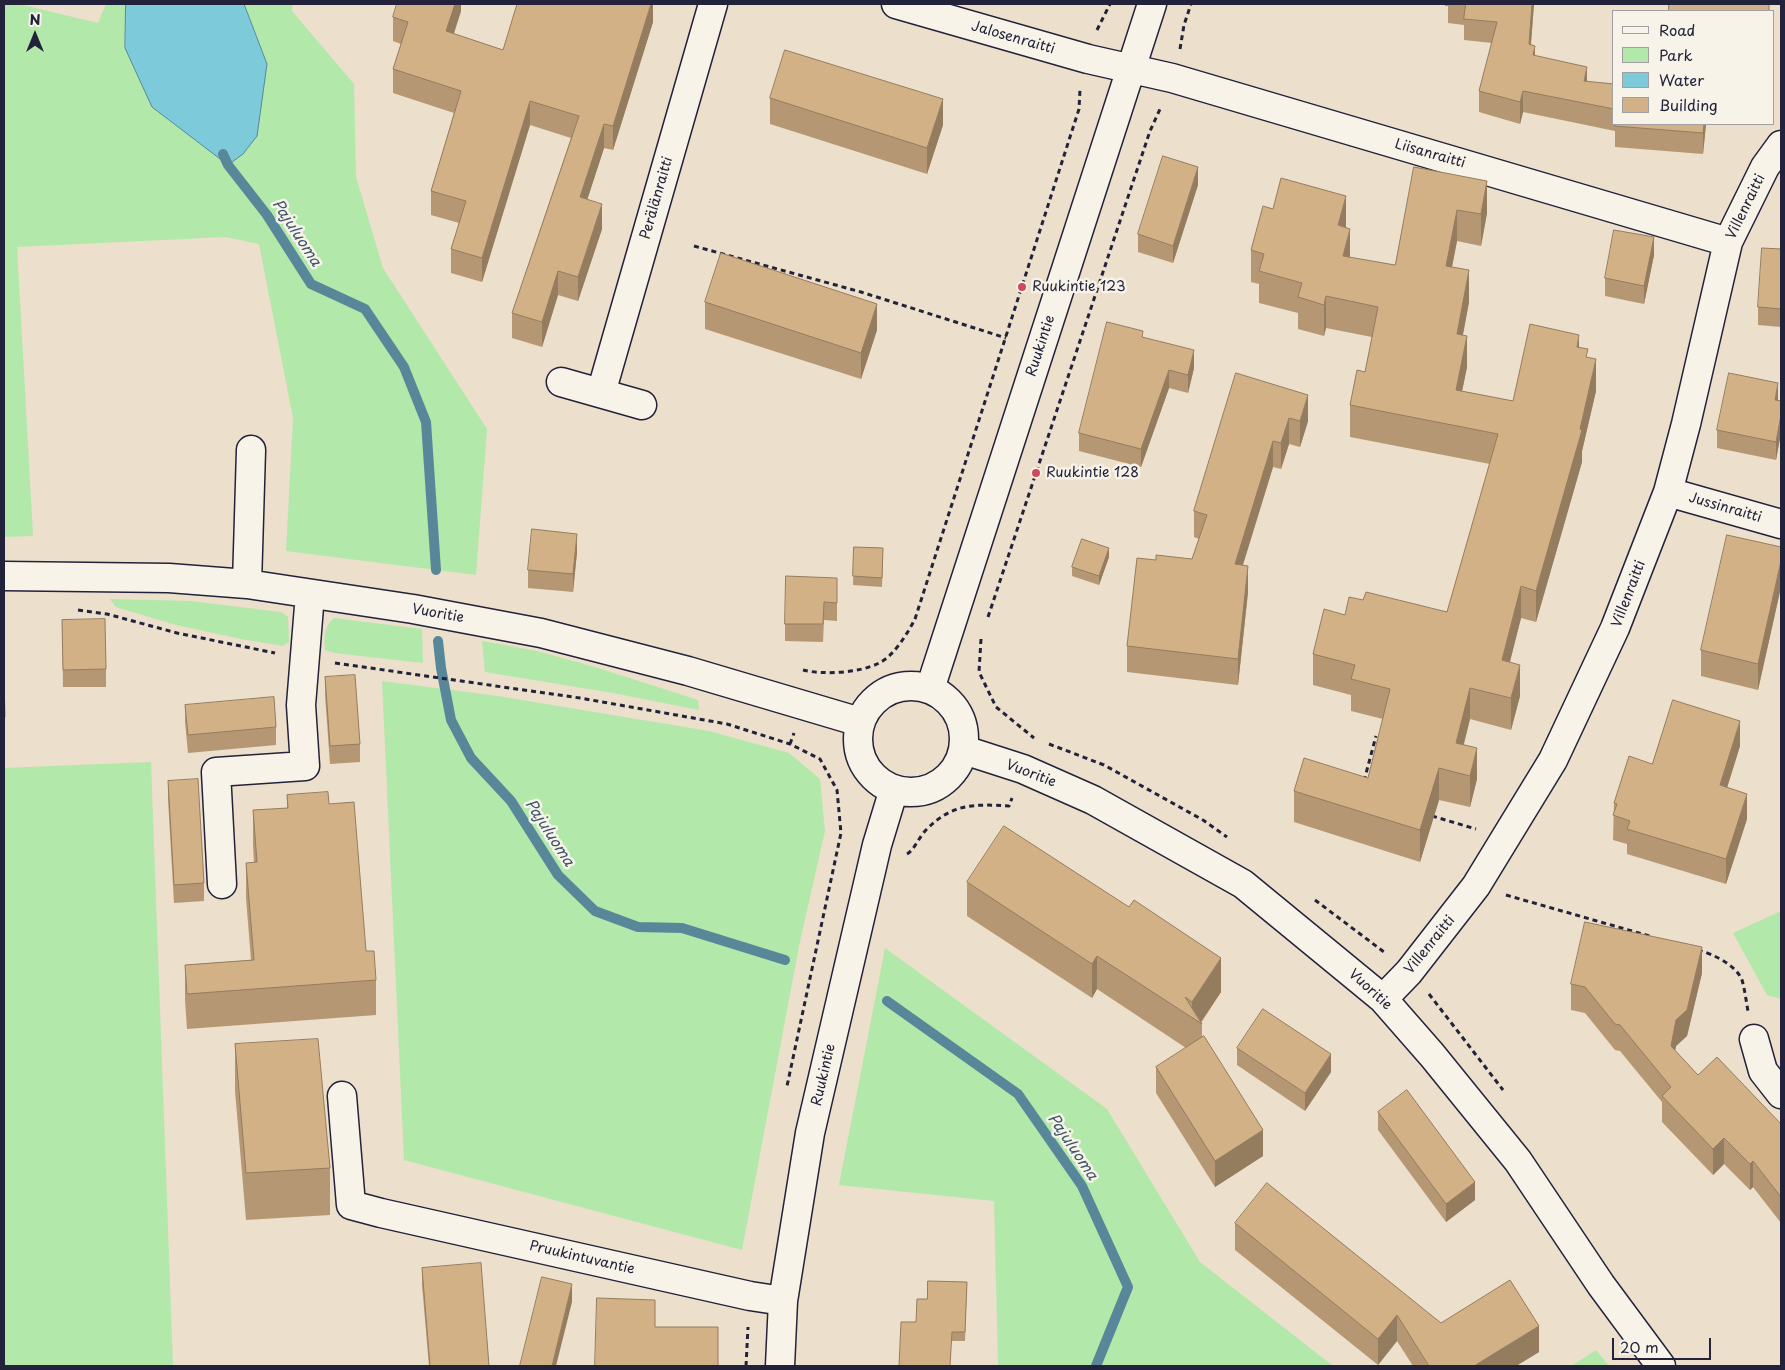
<!DOCTYPE html>
<meta charset="utf-8">
<style>
body{margin:0}
#map{position:relative;width:1785px;height:1370px;overflow:hidden;background:#ecdfcb;font-family:"Playpen Sans",sans-serif}
canvas{display:block}
.frame{position:absolute;inset:0;border:5px solid #22223b;pointer-events:none}
.legend{position:absolute;left:1612px;top:10px;width:162px;height:115px;box-sizing:border-box;background:#f7f3e8;border:1px solid #a29fa3;margin:0;padding:6px 9px;list-style:none;font-size:15px;color:#22223b}
.legend li{display:flex;align-items:center;gap:10px;height:25px}
.legend b{width:25px;border:1px solid #a29fa3}
.north{position:absolute;left:10px;top:10px;width:50px;height:50px;-webkit-text-stroke:4px #f7f3e8;paint-order:stroke;rotate:0deg;font-size:14px;font-weight:700;line-height:20px;text-align:center;color:#22223b}
.north::after{content:'';display:block;margin:auto;width:18px;height:22px;background:#22223b;clip-path:polygon(50% 0,100% 100%,50% 72%,0 100%)}
.scale{position:absolute;left:1612px;top:1338px;width:99px;height:22px;box-sizing:border-box;border:2px solid #22223b;border-top:0;padding-left:6px;font-size:15px;line-height:18px;white-space:nowrap;color:#22223b;-webkit-text-stroke:4px #f7f3e8;paint-order:stroke}
</style>
<div id="map">
<canvas width="1785" height="1370"></canvas>
<div class="frame"></div>
<ul class="legend">
<li><b style="height:6px;background:#f7f3e8"></b>Road</li>
<li><b style="height:14px;background:#b2e8aa"></b>Park</li>
<li><b style="height:14px;background:#7dcbda"></b>Water</li>
<li><b style="height:14px;background:#d3b186"></b>Building</li>
</ul>
<div class="north">N</div>
<div class="scale">20 m</div>
</div>
<script>
const c = document.querySelector('canvas').getContext('2d');
c.lineJoin = 'round';
function fill(path, color) { c.fillStyle = color; c.fill(path, 'evenodd'); }
function strokePath(path, color, width, dash) { c.strokeStyle = color; c.lineWidth = width; c.lineCap = dash ? 'butt' : 'round'; c.setLineDash(dash || []); c.stroke(path); }
function write(font, color, halo, rows, align = 'center') {
  c.font = font + ' "Playpen Sans",sans-serif'; c.lineWidth = 5; c.setLineDash([]); c.textBaseline = 'middle'; c.strokeStyle = halo; c.fillStyle = color; for (const [text, x, y, turn = 0] of rows) {
    c.save(); c.translate(x, y); c.rotate((+turn || 0) * Math.PI / 180); c.textAlign = isNaN(turn) ? turn : align; if (halo) c.strokeText(text, 0, 0); c.fillText(text, 0, 0); c.restore();
  }
}
fill(new Path2D(`
 M4,4H19L98,23L106,4H126L125,48L267,64L244,4H293L292,11L354,84L356,177L383,268L487,429L476,575L286,551L293,418L259,244L225,237L17,247L33,536L4,537Z
 M110,599L190,601L281,612L288,617L289,642L283,646L241,639L176,625L116,607Z
 M334,618L422,629L423,663L334,653L325,650C324,638 324,626 334,618Z
 M482,641L537,651L595,667L698,700L699,710L613,693L485,672Z
 M382,681L498,696L709,731L789,753L820,779L825,831L800,941L742,1250L404,1160Z
 M151,762L173,1366H4V768Z
 M1781,911V999L1767,995L1733,933Z
 M885,948L1107,1109L1200,1262L1333,1366H998L994,1201L839,1185Z
 M1596,1350L1609,1366H1571Z`), '#b2e8aa');
const water = new Path2D(`
 M126,4H244L267,64L257,136L243,154L228,165L152,107L125,48Z`);
fill(water, '#7dcbda');
strokePath(water, '#59879a', 1);
strokePath(new Path2D(`
 M223,154L228,165L267,215L311,284L365,309L404,367L426,422L436,570
 M438,641L441,668L451,720L471,758L511,801L558,875L595,911L638,927L682,928L785,960
 M887,1001L1018,1094L1082,1186L1128,1287L1096,1366`), '#59879a', 10);
const minor = new Path2D(`
 M896,4L1088,59L1172,78L1728,242
 M561,382L642,405
 M601,393L713,4
 M1668,492L1781,524
 M4,576L169,578L247,584L413,609L541,633L688,671L860,722
 M247,584L251,450
 M858 739a53 53 0 1 1 106 0a53 53 0 1 1-106 0Z
 M930,689L1152,4
 M964,750L1023,769L1093,800L1243,884L1383,999L1432,1055L1518,1161L1601,1285L1661,1366
 M222,884L216,772L305,766L301,705L310,594
 M1383,999L1409,972L1476,886L1553,760L1615,628L1668,492L1686,424L1728,242L1765,167L1781,145
 M1754,1039L1763,1071L1781,1094
 M342,1096L351,1205L381,1213L750,1296L783,1301
 M780,1366L783,1301L810,1133L877,845L894,789`);
strokePath(minor, '#22223b', 31);
strokePath(new Path2D(`
 M1097,30L1110,4
 M1180,49L1184,25L1191,4
 M694,246L861,292L1006,338
 M78,610L107,614L177,633L275,653
 M988,617L1150,131L1161,107
 M981,639L979,672L996,707L1034,738
 M335,663L580,698L727,724L790,744L820,759L837,790L841,833L787,1086
 M803,670C823,675 860,673 879,663C894,656 907,634 915,619L1079,109L1080,89
 M790,744L794,733
 M1049,744L1104,765L1203,820L1227,837
 M1364,781L1376,736
 M1432,816L1476,829
 M907,854C915,849 919,837 926,830C952,803 975,804 1009,806L1012,798
 M1506,895L1653,937
 M1315,900L1384,952
 M1698,950C1713,954 1736,965 1742,980C1745,990 1746,1001 1748,1011
 M1429,994L1503,1090
 M746,1366L748,1327`), '#22223b', 3, [5, 4]);
strokePath(minor, '#f7f3e8', 28);
fill(new Path2D(`
 M461,4V11L454,34L503,50L653,4V22L613,150L604,148L587,200L602,229L578,301L558,295L542,347L512,338V313L571,138L530,125L482,282L451,273V249L459,223L431,215V191L454,113L393,93V69L401,44L393,41V17Z
 M1445,4H1534L1531,45L1535,56L1587,82L1614,84V124H1706L1703,154L1615,147V131L1523,112L1520,124L1479,112V91L1492,43L1464,40V25L1448,23V6H1445Z
 M770,98L943,125L927,174L770,124Z
 M1487,181V213L1481,246L1457,241L1452,267L1469,302L1463,335L1467,367L1462,391L1513,401L1579,347L1588,358L1596,391L1582,451V462L1536,622L1521,618L1510,662L1520,696L1511,730L1470,719L1464,744L1477,779L1470,807L1439,800L1420,862L1294,822V791L1368,778L1383,719L1351,711V695L1313,685V654L1345,615L1363,600L1447,612L1490,464L1350,437V405L1365,372L1372,337L1326,328L1324,336L1298,329V313L1259,303V284L1251,282V250L1346,228L1350,258L1395,265Z
 M1198,185L1173,263L1138,252V234Z
 M1781,249V327L1758,325V307Z
 M1654,255L1644,304L1605,296V278Z
 M705,302L877,330L861,379L705,329Z
 M1143,337L1194,368L1188,393L1169,388L1141,467L1079,451V433Z
 M1236,373L1308,421L1300,447L1289,444L1281,469L1273,467L1243,565L1248,592L1238,685L1127,672V646L1156,560L1192,559L1199,539L1194,537V511Z
 M1778,400L1781,401V433L1776,460L1717,448V430Z
 M854,547L883,557L882,587L853,585Z
 M1781,547V587L1758,690L1701,676V650Z
 M577,552L573,592L528,588V570Z
 M1109,557L1099,585L1072,576V567Z
 M837,578V621L824,620L823,642L785,641V624Z
 M62,620L106,669V687H63Z
 M325,677L360,744V762L330,764L325,695Z
 M4,681L5,717V735H4Z
 M185,705L276,727V745L188,753L185,722Z
 M1740,746L1727,788L1747,819L1726,884L1627,854V844L1613,840L1614,803L1652,764Z
 M168,781L204,883V901L174,903L168,799Z
 M287,795L329,804L366,951L376,980V1015L187,1029L185,1000V965L251,960L246,898V863H254L253,845V810L287,808Z
 M967,882L1221,992L1201,1023L1202,1024V1038L1263,1156L1215,1187L1156,1093V1067L1186,1048L1097,989L1092,998L967,916Z
 M1702,973L1687,1036L1676,1046L1675,1051L1698,1075L1781,1124V1223L1753,1187L1750,1190L1724,1164L1713,1175L1662,1122V1102L1620,1051L1615,1050L1585,1013L1571,1010V984Z
 M235,1044L330,1168V1215L246,1220L235,1091Z
 M1237,1048L1331,1072L1305,1111L1237,1065Z
 M1378,1112L1475,1200L1446,1222L1378,1130Z
 M1235,1223L1441,1323L1539,1352L1516,1366H1413L1397,1341L1378,1365L1235,1250Z
 M422,1268L489,1366H429L422,1285Z
 M967,1282L965,1341H952L916,1322L927,1299Z`), '#b59873');
fill(new Path2D(`
 M455,4H461V11L446,56V31Z
 M651,4H653V22L613,150V126Z
 M1532,4H1534L1529,65V44Z
 M1535,46V67L1533,55Z
 M1587,67V89L1584,81Z
 M1523,91V112L1520,124V102Z
 M943,99V125L927,174V148Z
 M530,101V125L482,282V258Z
 M604,124V148L580,222V197Z
 M1704,124H1706L1703,154V133Z
 M1198,167V185L1173,263V246Z
 M1487,181V213L1481,246V214Z
 M1346,196V228L1338,225Z
 M602,204V229L578,301V277Z
 M1457,210V241L1446,297V266Z
 M1350,229V261L1343,256Z
 M1654,237V255L1644,304V286Z
 M1469,270V302L1457,365V334Z
 M558,271V295L542,347V322Z
 M1326,296V328L1324,336V305Z
 M877,304V330L861,379V353Z
 M1579,335V366L1577,347Z
 M1467,336V367L1456,421V390Z
 M1194,350V368L1188,393V375Z
 M1596,359V391L1582,451V462L1536,622V591L1580,429Z
 M1169,370V388L1141,467V449Z
 M1778,383V400H1775Z
 M1308,395V421L1300,447V421Z
 M1781,415V433L1776,460V442Z
 M1289,418V444L1281,469V443Z
 M1273,441V467L1235,590V564Z
 M577,534V552L573,592V574Z
 M1109,548V557L1099,585V576Z
 M1781,561V587L1758,690V664Z
 M1248,566V592L1238,685V659Z
 M1521,586V618L1502,692V660Z
 M1520,665V696L1511,730V698Z
 M1470,688V719L1456,774V743Z
 M1740,721V746L1720,810V785Z
 M1477,748V779L1470,807V776Z
 M1439,768V800L1420,862V830Z
 M1747,794V819L1726,884V859Z
 M1702,947V973L1687,1036L1676,1046L1671,1072V1046L1676,1020Z
 M1097,956V989L1092,998V964Z
 M1221,958V992L1200,1023L1192,1018V1002Z
 M1331,1054V1072L1305,1111V1093Z
 M1263,1130V1156L1215,1187V1161Z
 M1724,1138V1164L1713,1175V1149Z
 M1753,1161V1187L1750,1190V1164Z
 M1475,1182V1200L1446,1222V1204Z
 M572,1284V1302L556,1366H552Z
 M1397,1315V1341L1378,1365V1339Z
 M1539,1326V1352L1516,1366H1474Z`), '#947c5e');
const building = new Path2D(`
 M397,4H455L446,31L503,50L517,4H651L613,126L604,124L580,197L602,204L578,277L558,271L542,322L512,313L579,116L530,101L482,258L451,249L466,201L431,191L461,91L393,69L408,22L393,17Z
 M1466,4H1532L1529,44L1535,46L1533,55L1587,67L1584,81L1614,84V109L1523,91L1520,102L1479,91L1497,22L1464,19Z
 M1669,4H1769V11H1669Z
 M785,50L943,99L927,148L770,98Z
 M1615,124H1704L1703,133L1615,126Z
 M1163,156L1198,167L1173,246L1138,234Z
 M1414,167L1487,181L1481,214L1457,210L1446,266L1469,270L1457,334L1467,336L1456,390L1513,401L1530,324L1579,335L1577,347L1588,349L1586,357L1596,359L1580,429L1582,430L1536,591L1521,586L1502,660L1520,665L1511,698L1470,688L1456,743L1477,748L1470,776L1439,768L1420,830L1294,791L1304,758L1368,778L1390,689L1351,679L1355,665L1313,654L1324,609L1345,615L1349,597L1363,600L1366,592L1447,612L1498,434L1350,405L1357,370L1365,372L1378,307L1326,296L1324,305L1298,297L1302,283L1259,271L1264,254L1251,250L1263,206L1273,209L1281,178L1346,196L1338,225L1350,229L1343,256L1395,265Z
 M1614,230L1654,237L1644,286L1605,278Z
 M1762,248L1781,249V309L1758,307Z
 M721,253L877,304L861,353L705,302Z
 M1107,322L1143,331L1142,337L1194,350L1188,375L1169,370L1141,449L1079,433Z
 M1236,373L1308,395L1300,421L1289,418L1281,443L1273,441L1235,564L1248,566L1238,659L1127,646L1137,558L1156,560V555L1192,559L1207,515L1194,511Z
 M1729,373L1778,383L1775,400L1781,401V415L1776,442L1717,430Z
 M532,529L577,534L573,574L528,570Z
 M1727,535L1781,547V561L1758,664L1701,650Z
 M1082,539L1109,548L1099,576L1072,567Z
 M854,547L883,548L882,578L853,576Z
 M786,576L837,578V603L824,602L823,624H785Z
 M105,619L106,669L63,670L62,620Z
 M355,675L360,744L330,746L325,677Z
 M4,681L5,717H4Z
 M274,697L276,727L188,735L185,705Z
 M1673,700L1740,721L1720,785L1747,794L1726,859L1627,829L1630,821L1613,815L1617,804L1614,803L1629,756L1652,764Z
 M198,779L204,883L174,885L168,781Z
 M328,792L329,804L354,802L366,951H374L376,980L187,994L185,965L254,960L246,863L257,862L253,810L288,808L287,795Z
 M1004,826L1129,907L1134,900L1221,958L1192,1002L1185,997L1202,1024L1097,956L1092,964L967,882Z
 M1585,922L1702,947L1687,1010L1676,1020L1671,1046L1698,1075L1717,1057L1781,1124V1197L1753,1161L1750,1164L1724,1138L1713,1149L1662,1096L1671,1087L1620,1025L1615,1024L1585,987L1571,984Z
 M1263,1009L1331,1054L1305,1093L1237,1048Z
 M1204,1036L1263,1130L1215,1161L1156,1067Z
 M318,1039L330,1168L246,1173L235,1044Z
 M1407,1090L1475,1182L1446,1204L1378,1112Z
 M1267,1183L1441,1323L1510,1280L1539,1326L1474,1366H1429L1397,1315L1378,1339L1235,1223Z
 M481,1263L489,1366H430L422,1268Z
 M542,1277L572,1284L552,1366H520Z
 M928,1281L967,1282L965,1332H952L950,1366H899L901,1322H916L917,1299H927Z
 M597,1298L655,1300V1327H718V1366H595Z`);
fill(building, '#d3b186');
strokePath(building, '#947c5e', 1);
for (const [x, y, r, color] of [
 [1022,287,5,"#d1495b"],
 [1036,473,5,"#d1495b"]
]) { const dot = new Path2D(); dot.arc(x, y, r, 0, 2 * Math.PI); c.fillStyle = color; c.fill(dot); strokePath(dot, '#f7f3e8', 2); }
write('14px', '#22223b', '#f7f3e8', [
 ["Jalosenraitti",1013,38,16],
 ["Liisanraitti",1430,154,16],
 ["Perälänraitti",657,198,-74],
 ["Villenraitti",1746,207,-64],
 ["Ruukintie",1041,346,-72],
 ["Jussinraitti",1725,508,16],
 ["Villenraitti",1629,594,-69],
 ["Vuoritie",438,614,10],
 ["Vuoritie",1031,774,21],
 ["Villenraitti",1430,945,-51],
 ["Vuoritie",1370,990,42],
 ["Ruukintie",824,1075,-77],
 ["Pruukintuvantie",582,1258,13]
]);
write('14px', '#22223b', '#f7f3e8', [
 ["Ruukintie 123",1032,287],
 ["Ruukintie 128",1046,473]
], 'left');
write('italic 15px', '#3d556b', '#f7f3e8', [
 ["Pajuluoma",296,233,57],
 ["Pajuluoma",549,833,57],
 ["Pajuluoma",1072,1147,56]
]);
</script>
